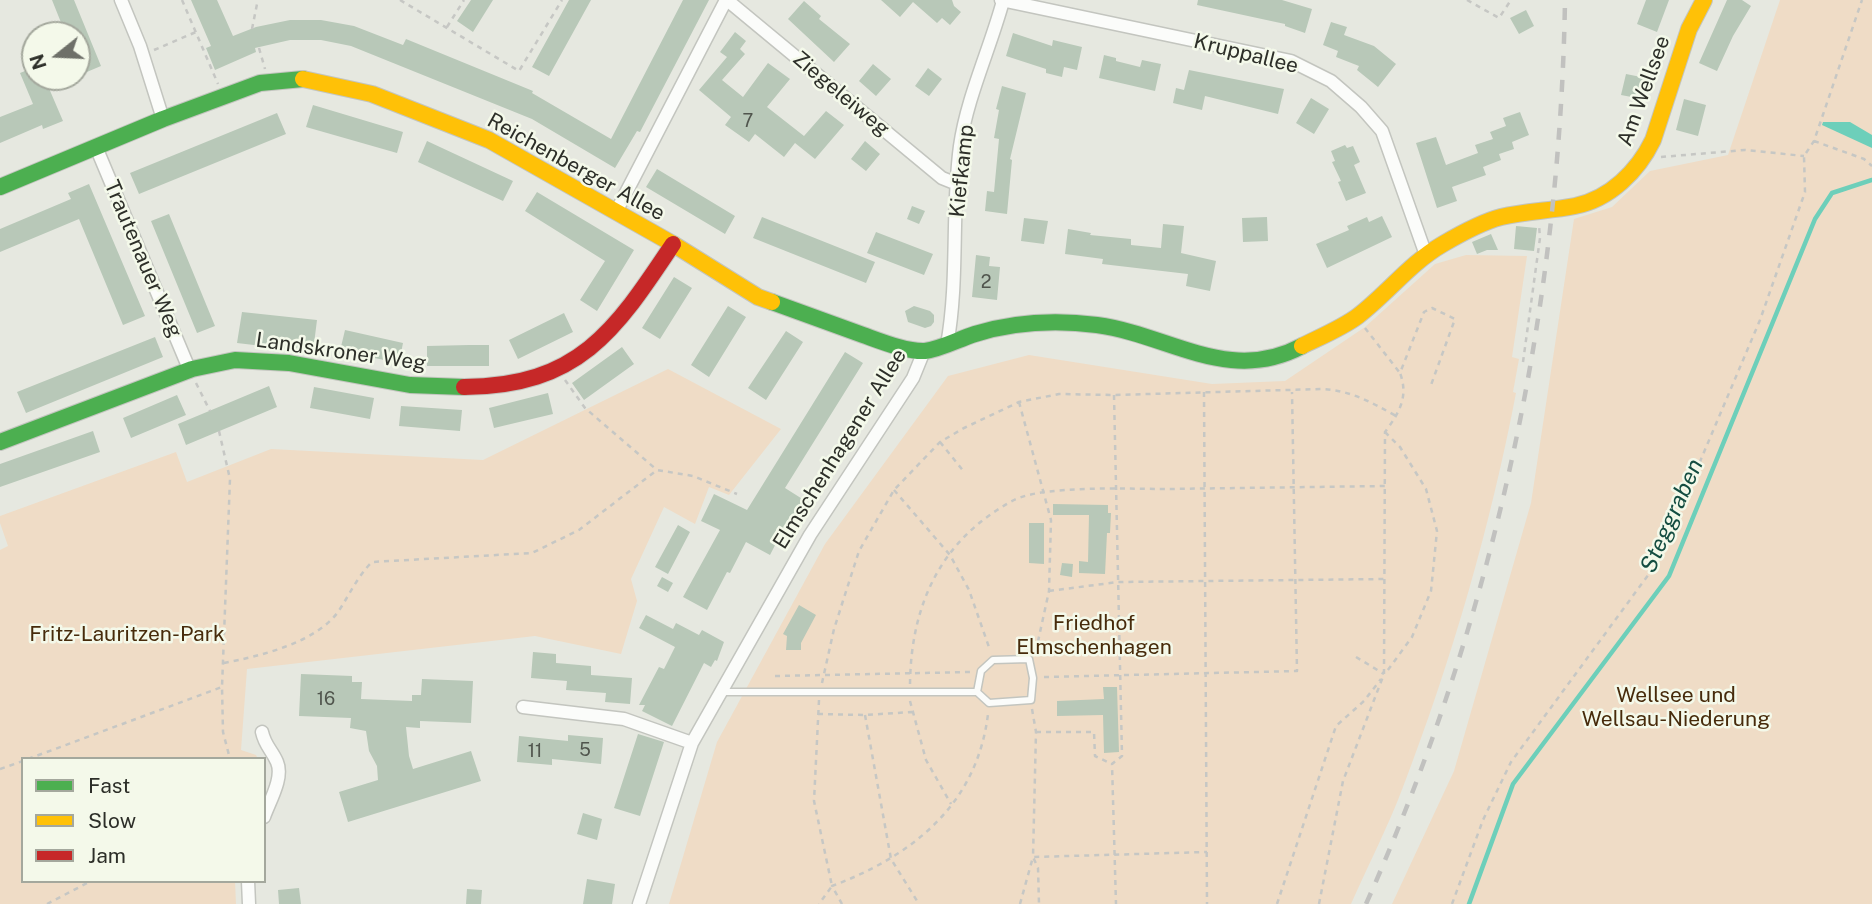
<!DOCTYPE html>
<style>
body{margin:0}
#map{position:relative;width:1872px;height:904px;overflow:hidden;background:#e6e8e0;font-family:"Public Sans",sans-serif}
canvas{display:block}
.legend{position:absolute;left:21px;top:757px;width:245px;height:126px;box-sizing:border-box;background:#f4f9ea;border:2px solid #a4a89d;margin:0;padding:9px 12px;list-style:none;font-size:21px;color:#2d2f29}
.legend li{display:flex;align-items:center;gap:14px;height:35px}
.legend b{width:35px;border:2px solid #a4a89d}
.north{position:absolute;left:21px;top:21px;width:70px;height:70px;box-sizing:border-box;background:#f4f9ea;border:2px solid #a4a89d;border-radius:50%;rotate:252deg;font-size:19px;font-weight:700;line-height:28px;text-align:center;color:#2d2f29}
.north::after{content:'';display:block;margin:auto;width:24px;height:32px;background:#6e7069;clip-path:polygon(50% 0,100% 100%,50% 72%,0 100%)}
</style>
<div id="map">
<canvas width="1872" height="904"></canvas>
<ul class="legend">
<li><b style="height:9px;background:#4caf50"></b>Fast</li>
<li><b style="height:9px;background:#ffc107"></b>Slow</li>
<li><b style="height:9px;background:#c62828"></b>Jam</li>
</ul>
<div class="north">N</div>
</div>
<script>
const c = document.querySelector('canvas').getContext('2d');
c.lineJoin = 'round';
function fill(path, color) { c.fillStyle = color; c.fill(path, 'evenodd'); }
function strokePath(path, color, width, dash) { c.strokeStyle = color; c.lineWidth = width; c.lineCap = dash ? 'butt' : 'round'; c.setLineDash(dash || []); c.stroke(path); }
function write(font, color, halo, rows, align = 'center') {
  c.font = font + ' "Public Sans",sans-serif'; c.lineWidth = 5; c.setLineDash([]); c.textBaseline = 'middle'; c.strokeStyle = halo; c.fillStyle = color; for (const [text, x, y, turn = 0] of rows) {
    c.save(); c.translate(x, y); c.rotate((+turn || 0) * Math.PI / 180); c.textAlign = isNaN(turn) ? turn : align; if (halo) c.strokeText(text, 0, 0); c.fillText(text, 0, 0); c.restore();
  }
}
fill(new Path2D(`
 M1780,0H1872V904H1392L1454,771L1531,503L1574,219L1612,207L1650,171L1728,155Z
 M1466,255L1527,256L1512,357L1519,359L1513,392L1516,393C1490,528 1452,659 1403,787C1388,827 1368,865 1351,904H669L717,742L825,544L948,376L1029,355L1212,384L1285,381L1365,327L1435,264Z
 M668,369L781,429L729,495L709,487L695,524L664,507L631,579L637,601L621,654L535,636L247,669L241,750L256,755L258,759H23V881H235L236,904H0V550L8,546L0,523V516L176,452L187,482L271,449L483,460Z`), '#efdcc6');
fill(new Path2D(`
 M1823,122H1850L1872,135V148L1822,125Z`), '#6dcfba');
strokePath(new Path2D(`
 M1469,904L1513,784L1669,576L1815,219L1832,193L1872,180`), '#6dcfba', 4.5);
fill(new Path2D(`
 M52,0H74L101,66L82,74L81,72L77,74V35H66Z
 M191,0H217L233,36L256,27L290,20H321L354,26L403,45L406,39L533,91L532,93L611,139L683,0H709L640,132L637,131L615,168L532,119L351,46L321,40H290L255,48L256,52L215,70L206,48L211,46Z
 M471,0H493L473,32L457,21Z
 M569,0H591L549,76L532,67Z
 M881,0H952L954,6L961,12L950,25L942,18L937,23L913,2L900,17Z
 M1198,0H1282L1312,9L1305,33L1285,26V24L1197,5Z
 M1646,0H1669L1657,32L1637,24Z
 M1727,0H1742L1751,6L1733,36L1717,71L1699,63Z
 M804,1L821,16L819,19L850,44L834,62L788,19Z
 M1526,10L1534,26L1519,34L1510,18Z
 M1331,22L1347,27L1344,35L1374,46L1396,64L1378,87L1357,70L1359,66L1336,57L1338,51L1323,45Z
 M735,32L746,41L740,49L745,54L722,80L743,97L768,63L790,79L767,107L804,136L826,111L844,125L815,159L795,143L784,157L755,134L749,142L725,125L731,117L699,90L727,57L720,52Z
 M1013,33L1052,46L1053,40L1082,47L1077,70L1064,67L1062,77L1046,73V69L1006,56Z
 M1104,55L1116,58V61L1140,67L1142,60L1161,64L1155,91L1099,78Z
 M873,64L891,79L876,96L859,81Z
 M35,67V77H69L48,86L63,121L43,129L42,125L0,143V117L33,104L20,73Z
 M928,68L942,79L929,96L915,86Z
 M1189,70L1284,89L1278,114L1205,96L1202,110L1173,103L1176,88L1184,90Z
 M1626,74L1646,78L1642,99L1621,95Z
 M1002,86L1026,93L1010,159L1012,160L1007,214L985,211L987,191L994,192L999,139L994,138L999,110L996,109Z
 M1311,98L1329,109L1314,134L1296,123Z
 M1684,99L1706,105L1698,136L1676,130Z
 M313,105L403,132L397,153L306,127Z
 M1520,112L1529,135L1512,142L1514,149L1499,154L1501,160L1483,167L1486,175L1452,187L1457,201L1437,208L1416,143L1436,137L1446,165L1478,153L1475,145L1493,139L1490,132L1506,126L1503,118Z
 M277,113L286,134L139,194L130,173Z
 M427,141L513,181L503,201L418,162Z
 M865,141L880,154L866,171L851,159Z
 M1345,145L1347,148L1353,146L1360,162L1354,165L1366,193L1346,201L1338,182L1341,181L1332,162L1335,161L1331,151Z
 M657,169L735,216L725,234L646,187Z
 M89,184L145,316L123,325L79,219L0,252V229L71,199L68,193Z
 M537,192L634,250L597,311L580,300L605,261L525,211Z
 M912,206L925,211L919,224L907,219Z
 M169,214L215,326L197,333L151,221Z
 M1382,216L1392,237L1327,268L1316,244L1349,230L1347,226L1367,217L1369,222Z
 M762,217L875,262L866,283L753,238Z
 M1267,217L1268,241L1243,242L1242,218Z
 M1024,218L1048,221L1044,244L1021,241Z
 M1163,224L1184,226L1181,253L1216,261L1210,291L1186,286L1188,274L1102,264L1103,259L1065,254L1068,229L1091,233L1090,235L1131,239V245L1161,248Z
 M1516,226L1537,228L1534,251L1514,249Z
 M876,232L933,254L924,275L867,253Z
 M1491,234L1498,250H1487L1477,254L1472,242Z
 M976,255L990,257L989,266L1000,267L997,300L972,297Z
 M674,277L692,288L660,339L642,328Z
 M728,306L746,317L709,377L691,365Z
 M914,306L930,311L934,315V322L931,326L925,328L908,322L905,311Z
 M242,312L317,320L313,352L237,343Z
 M564,313L573,332L518,359L509,340Z
 M345,330L403,343L399,363L340,351Z
 M786,331L803,342L766,400L748,388Z
 M155,337L163,357L26,413L17,392Z
 M469,345H489V366H427V346Z
 M622,347L634,364L584,400L572,383Z
 M845,352L863,363L785,488L804,500L793,518L790,516L770,555L746,542L730,573L727,572L707,610L683,597L720,530L701,521L714,494L747,510Z
 M269,386L277,407L186,445L178,424Z
 M314,387L374,398L370,419L310,408Z
 M548,393L553,414L494,428L489,408Z
 M177,395L186,415L131,438L123,418Z
 M401,406L462,410L460,431L399,426Z
 M93,431L100,452L0,487V464Z
 M1053,504L1108,505V513H1111L1110,533H1107L1105,574L1079,573V561L1088,562L1089,515H1053Z
 M1029,523H1044V564L1029,563Z
 M678,525L690,532L668,574L655,567Z
 M1062,563L1073,564L1072,577L1060,575Z
 M662,577L673,583L668,592L657,586Z
 M799,605L816,615L801,643V650H786L787,636L783,634Z
 M646,615L673,629L676,623L699,635L702,630L724,642L717,661L715,660L711,667L704,663L672,726L642,711L645,705H639L659,667L664,669L675,647L639,628Z
 M533,652L556,654V663L591,666V675L632,678L630,704L605,702L606,693L566,690L567,681L531,678Z
 M301,674L352,676V682H362L361,699L412,701V695H421L422,679L473,681L471,723L420,721V728L406,727L409,756L413,769L471,751L481,781L348,822L339,792L378,780L377,766L369,751L366,731L350,728L351,718L299,716Z
 M1103,687H1117L1119,752L1104,753L1103,715L1057,716V701L1104,699Z
 M638,734L664,742L640,816L614,808Z
 M568,735L603,738L601,764L552,759V765L517,762L519,736L568,741Z
 M583,813L602,819L597,840L577,834Z
 M587,879L615,884L612,904H583Z
 M299,888L301,904H279L278,890Z
 M467,889L482,890L481,904H466Z`), '#b8c8b8');
const lane = new Path2D(`
 M721,692H977L989,703L1031,700L1033,678L1029,659L993,660L981,671L977,692`);
const street = new Path2D(`
 M121,0L140,46L163,119
 M727,0L942,178L957,184
 M1001,0L1291,61L1331,81L1361,107L1382,131L1426,255
 M96,147L190,371
 M616,212L726,0
 M947,345C959,279 951,212 960,146C967,97 990,49 1003,1
 M523,707L624,719L692,743
 M262,732C265,746 272,750 277,762C284,778 269,802 264,817
 M248,881L249,904
 M639,904L692,743L810,535L913,378L924,351`);
const fast = new Path2D(`
 M0,187L163,119L260,83L303,79
 M772,302C803,313 833,324 863,335C880,341 907,352 925,351C941,349 959,339 975,334C1014,322 1057,320 1097,325C1170,335 1229,385 1302,346
 M0,442L192,369L235,360L289,363L410,385L464,387`);
const slow = new Path2D(`
 M303,79L372,94L489,140L673,244L758,297L772,302
 M1302,346C1320,337 1342,328 1358,316C1388,293 1410,263 1443,244C1460,234 1482,222 1501,217C1526,211 1550,211 1575,206C1610,199 1638,171 1653,140L1689,29L1704,0`);
const jam = new Path2D(`
 M464,387C579,386 615,331 673,244`);
strokePath(lane, '#c3c5bf', 9);
strokePath(street, '#c3c5bf', 15);
strokePath(fast, '#c3c5bf', 18);
strokePath(slow, '#c3c5bf', 18);
strokePath(jam, '#c3c5bf', 18);
strokePath(new Path2D(`
 M182,0L218,84
 M400,0L519,71L562,0
 M1467,0L1499,18L1511,0
 M447,27L464,0
 M252,29L257,4
 M259,48L265,69
 M154,50L196,32
 M1814,141L1864,159L1872,166
 M1661,157L1745,150L1804,156
 M1365,328L1400,373
 M1523,362L1540,238L1539,225
 M565,380L585,408L657,470
 M196,383L210,411
 M1204,392L1207,904
 M1114,395L1122,756L1112,764L1116,904
 M1019,402L1051,520L1049,591L1037,646L1034,651
 M219,431L230,479L222,687L223,732L230,759
 M1385,432L1400,447L1426,489L1437,531L1431,591L1412,637L1385,674
 M940,442L965,473
 M894,490L950,555L969,590L990,650
 M1049,591L1118,582L1385,579
 M1356,657L1384,674
 M224,663C260,656 315,643 338,612C350,594 357,577 372,562L532,553L579,530L657,470L693,476L737,494
 M775,676L971,672
 M1044,677L1297,671L1292,392
 M822,683L834,629L859,551L894,490L940,442L964,428L1019,402L1059,394L1114,395L1321,389C1350,390 1371,402 1396,416
 M910,684C911,604 941,539 1014,500C1044,485 1131,489 1167,489C1240,488 1312,487 1385,486
 M819,700L814,801L832,886L819,904
 M910,701L926,760L951,804
 M1032,709L1036,732L1033,857L1038,868L1039,904
 M818,714L865,715L912,712
 M865,715L891,859L919,904
 M1036,732H1094L1095,756L1112,764
 M28,759L222,687
 M0,769L23,761
 M47,904L91,881
 M842,904L832,886C912,856 977,805 988,714
 M1020,904L1033,857L1207,852
 M1277,904L1336,726L1364,701L1381,679
 M1319,904L1343,781L1384,674L1385,432C1399,413 1409,397 1400,373L1424,312L1432,308L1455,319L1431,385
 M1452,904L1483,820L1511,762L1657,563L1760,320L1805,192L1804,156L1814,141L1862,0`), '#c6c7c4', 2.5, [5, 5]);
strokePath(lane, '#fbfcfa', 6);
strokePath(street, '#fbfcfa', 12);
strokePath(fast, '#4caf50', 16);
strokePath(slow, '#ffc107', 16);
strokePath(jam, '#c62828', 16);
strokePath(new Path2D(`
 M1366,904C1493,620 1560,311 1565,0`), '#c1c1bf', 4.5, [12, 12]);
write('18px', '#50554d', null, [
 ["7",748,121],
 ["2",986,282],
 ["16",326,699],
 ["5",585,750],
 ["11",535,751]
]);
write('21px', '#2d2f29', '#f4f9ea', [
 ["Kruppallee",1246,54,14],
 ["Am Wellsee",1644,91,-70],
 ["Ziegeleiweg",841,94,40],
 ["Reichenberger Allee",576,167,29],
 ["Kiefkamp",962,171,-84],
 ["Trautenauer Weg",143,259,67],
 ["Landskroner Weg",341,352,8],
 ["Elmschenhagener Allee",840,449,-58]
]);
write('21px', '#472b0b', '#f4f9ea', [
 ["Friedhof",1094,624],
 ["Elmschenhagen",1094,648],
 ["Fritz-Lauritzen-Park",127,635],
 ["Wellsee und",1676,696],
 ["Wellsau-Niederung",1676,720]
]);
write('italic 23px', '#144d41', '#f4f9ea', [
 ["Steggraben",1672,516,-66]
]);
</script>
